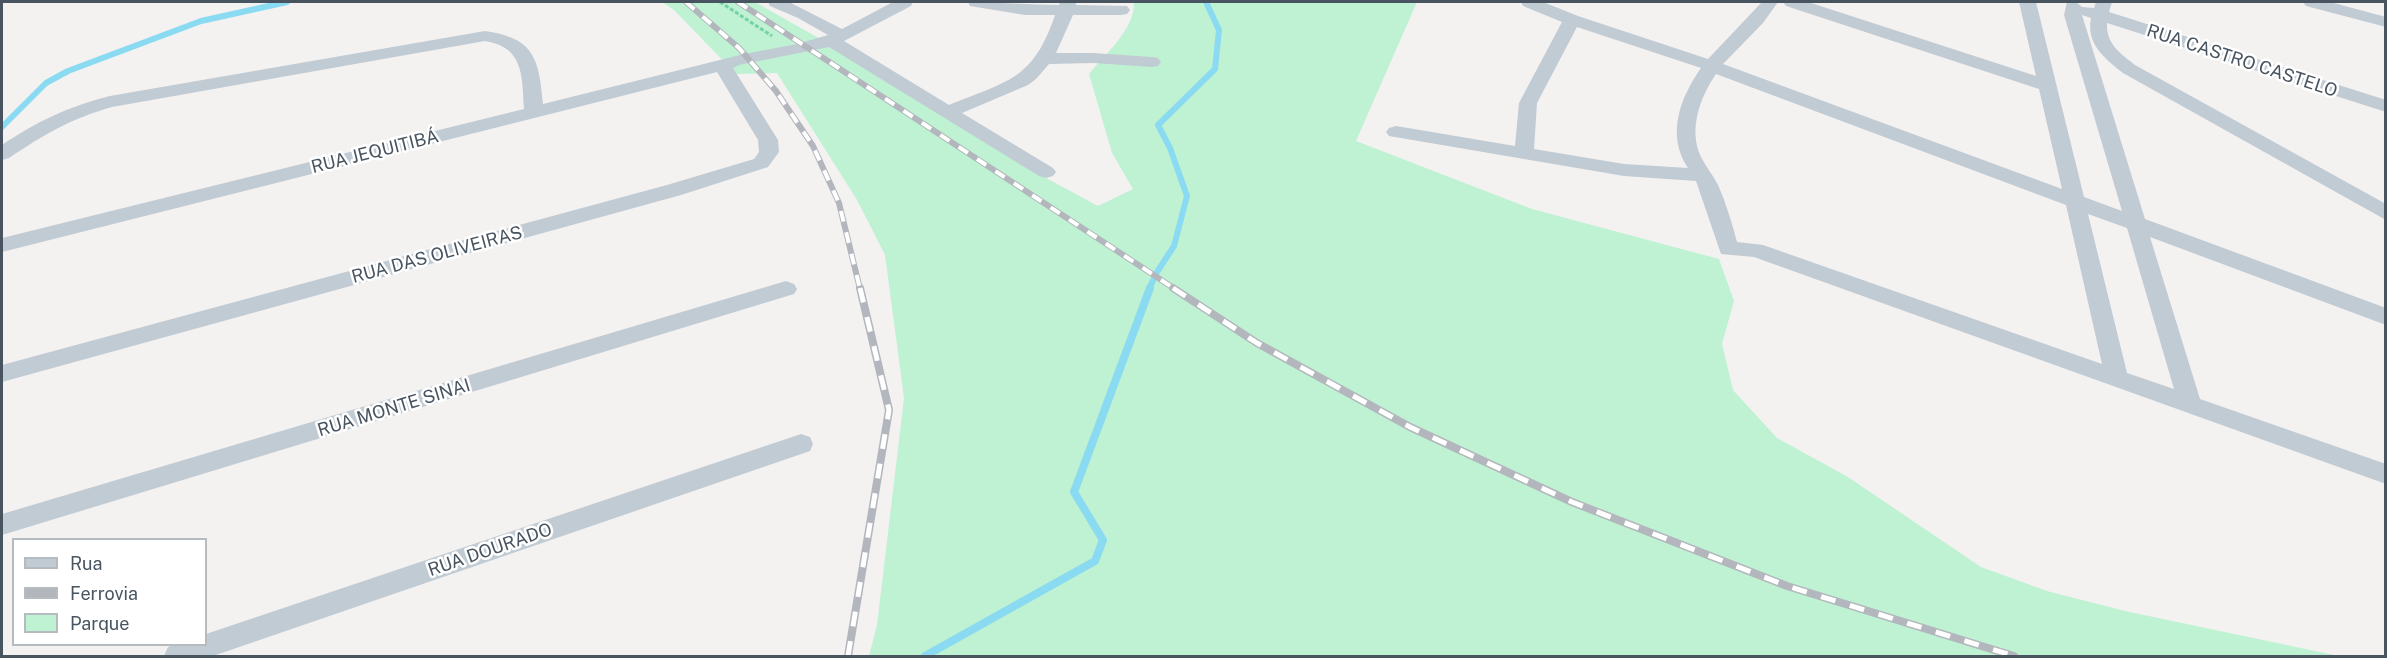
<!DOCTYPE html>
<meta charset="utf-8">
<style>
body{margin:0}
#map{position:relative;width:2387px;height:658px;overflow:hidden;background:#f4f1f1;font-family:"Public Sans",sans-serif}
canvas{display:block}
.frame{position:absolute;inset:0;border:3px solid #485460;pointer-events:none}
.legend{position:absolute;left:12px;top:538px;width:195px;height:108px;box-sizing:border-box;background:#fff;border:2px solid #b6bbbf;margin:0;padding:8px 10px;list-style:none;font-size:18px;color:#485460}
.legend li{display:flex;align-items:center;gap:12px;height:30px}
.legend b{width:30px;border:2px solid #b6bbbf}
</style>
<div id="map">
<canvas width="2387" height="658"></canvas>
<div class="frame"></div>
<ul class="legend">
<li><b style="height:8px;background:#c1cbd3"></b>Rua</li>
<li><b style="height:8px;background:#b3b6bc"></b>Ferrovia</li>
<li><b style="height:16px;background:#bff2d3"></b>Parque</li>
</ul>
</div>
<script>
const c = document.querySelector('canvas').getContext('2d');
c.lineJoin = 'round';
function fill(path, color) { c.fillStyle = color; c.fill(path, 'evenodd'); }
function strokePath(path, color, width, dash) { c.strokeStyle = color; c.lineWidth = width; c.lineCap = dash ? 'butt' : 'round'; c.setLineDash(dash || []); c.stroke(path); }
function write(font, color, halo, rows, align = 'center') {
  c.font = font + ' "Public Sans",sans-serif'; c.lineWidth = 5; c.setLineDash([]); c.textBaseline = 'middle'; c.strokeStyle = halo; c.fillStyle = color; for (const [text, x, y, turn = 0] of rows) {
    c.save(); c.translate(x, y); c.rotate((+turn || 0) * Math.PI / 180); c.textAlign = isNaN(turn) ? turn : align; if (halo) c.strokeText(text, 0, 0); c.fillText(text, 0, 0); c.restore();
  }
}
fill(new Path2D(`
 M662,2H755L873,69L1035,172L1098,206L1133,189L1112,153L1089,74C1105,54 1135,29 1134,2H1417L1356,141L1532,209L1719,259L1734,301L1722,344L1733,390L1777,438L1848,477L1981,567L2047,591L2125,611L2339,656H869L877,625L904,398L885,255L857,200L777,73L736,74L674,10Z`), '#bff2d3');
strokePath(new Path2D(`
 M2,127L46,83L68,71L201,21L287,2
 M1149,289L1157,272L1174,246L1187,196L1170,148L1158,125L1215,69L1219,30L1206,2`), '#8adbf1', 6);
strokePath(new Path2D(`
 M925,656L1095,561L1103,540L1074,492L1150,288`), '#8adbf1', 8);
strokePath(new Path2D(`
 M720,2L772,36`), '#74d2a4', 3, [4, 2]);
fill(new Path2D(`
 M768,2H789L842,29L893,2H913L911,6L844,41L949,105C1008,81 1033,80 1055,15H1025L976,7L970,6L968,2C998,2 1028,5 1059,5L1060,2H1076V5L1127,6L1130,10L1127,14L1121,15H1073L1056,53H1093L1152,57L1158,58L1161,62L1158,66L1152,67L1093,63L1049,64L1036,79L1028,85L962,113L1053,168L1056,172L1053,176L1046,178L1039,176L829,47L739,65L733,68L778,140L779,152L768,167L681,195L2,382V365L667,185L754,159L759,152L758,140L717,72L2,252V238L524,109C522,76 524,47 485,41L112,107C70,119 45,134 9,158L2,160V145C38,121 67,107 110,96L485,31C534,38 539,58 543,104L744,54L797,44L828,35L798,18L770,6Z
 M1521,2H1543L1578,16L1708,59L1762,2H1778L1763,23L1723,64L2062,189L2039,89L1786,6L1783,2H1808L2036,76L2019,2H2036L2084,197L2122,211L2064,15L2067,2H2076L2082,7L2094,8L2096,2H2112L2109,12L2386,100V112L2107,23C2106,44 2120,53 2135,65L2386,204V220L2123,73C2104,58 2086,44 2091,18L2082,15L2145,219L2386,308V325L2150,237L2200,399L2386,464V484L1754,257L1721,254L1696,181L1624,176L1389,136L1386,132L1389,128L1396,126L1515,146L1519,103L1562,22L1523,6ZM1577,27L1701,68C1680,98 1666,135 1688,168L1624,164L1534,149L1537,103ZM1716,74L2066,205L2102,364L1763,245L1737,242C1732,223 1726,203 1718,185C1713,175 1706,167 1701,157C1688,130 1700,97 1716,74ZM2088,214L2127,228L2174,389L2127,373Z
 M2303,2H2330L2386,17V27L2306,6Z
 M786,281L794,284L797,289L794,294L2,535V514Z
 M801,434L810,437L813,444L810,451L213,656H164L168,647L175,644H206V634Z`), '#c1cbd3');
const railFar1 = new Path2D(`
 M686,2L739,48L776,91L813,146L839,203L860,289
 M738,2L1175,289`);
const rail = new Path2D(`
 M1173,288L1257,343L1410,427L1572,502L1787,586L2014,656
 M848,656L889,410L860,288`);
strokePath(railFar1, '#b3b6bc', 6);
strokePath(rail, '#b3b6bc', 8);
strokePath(railFar1, '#fff', 4, [11]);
strokePath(rail, '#fff', 5, [15]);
write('18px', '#485460', '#fff', [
 ["RUA CASTRO CASTELO",2242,61,18],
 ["RUA JEQUITIBÁ",375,152,-14],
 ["RUA DAS OLIVEIRAS",437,255,-15],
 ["RUA MONTE SINAI",394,408,-17],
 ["RUA DOURADO",490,550,-19]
]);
</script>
